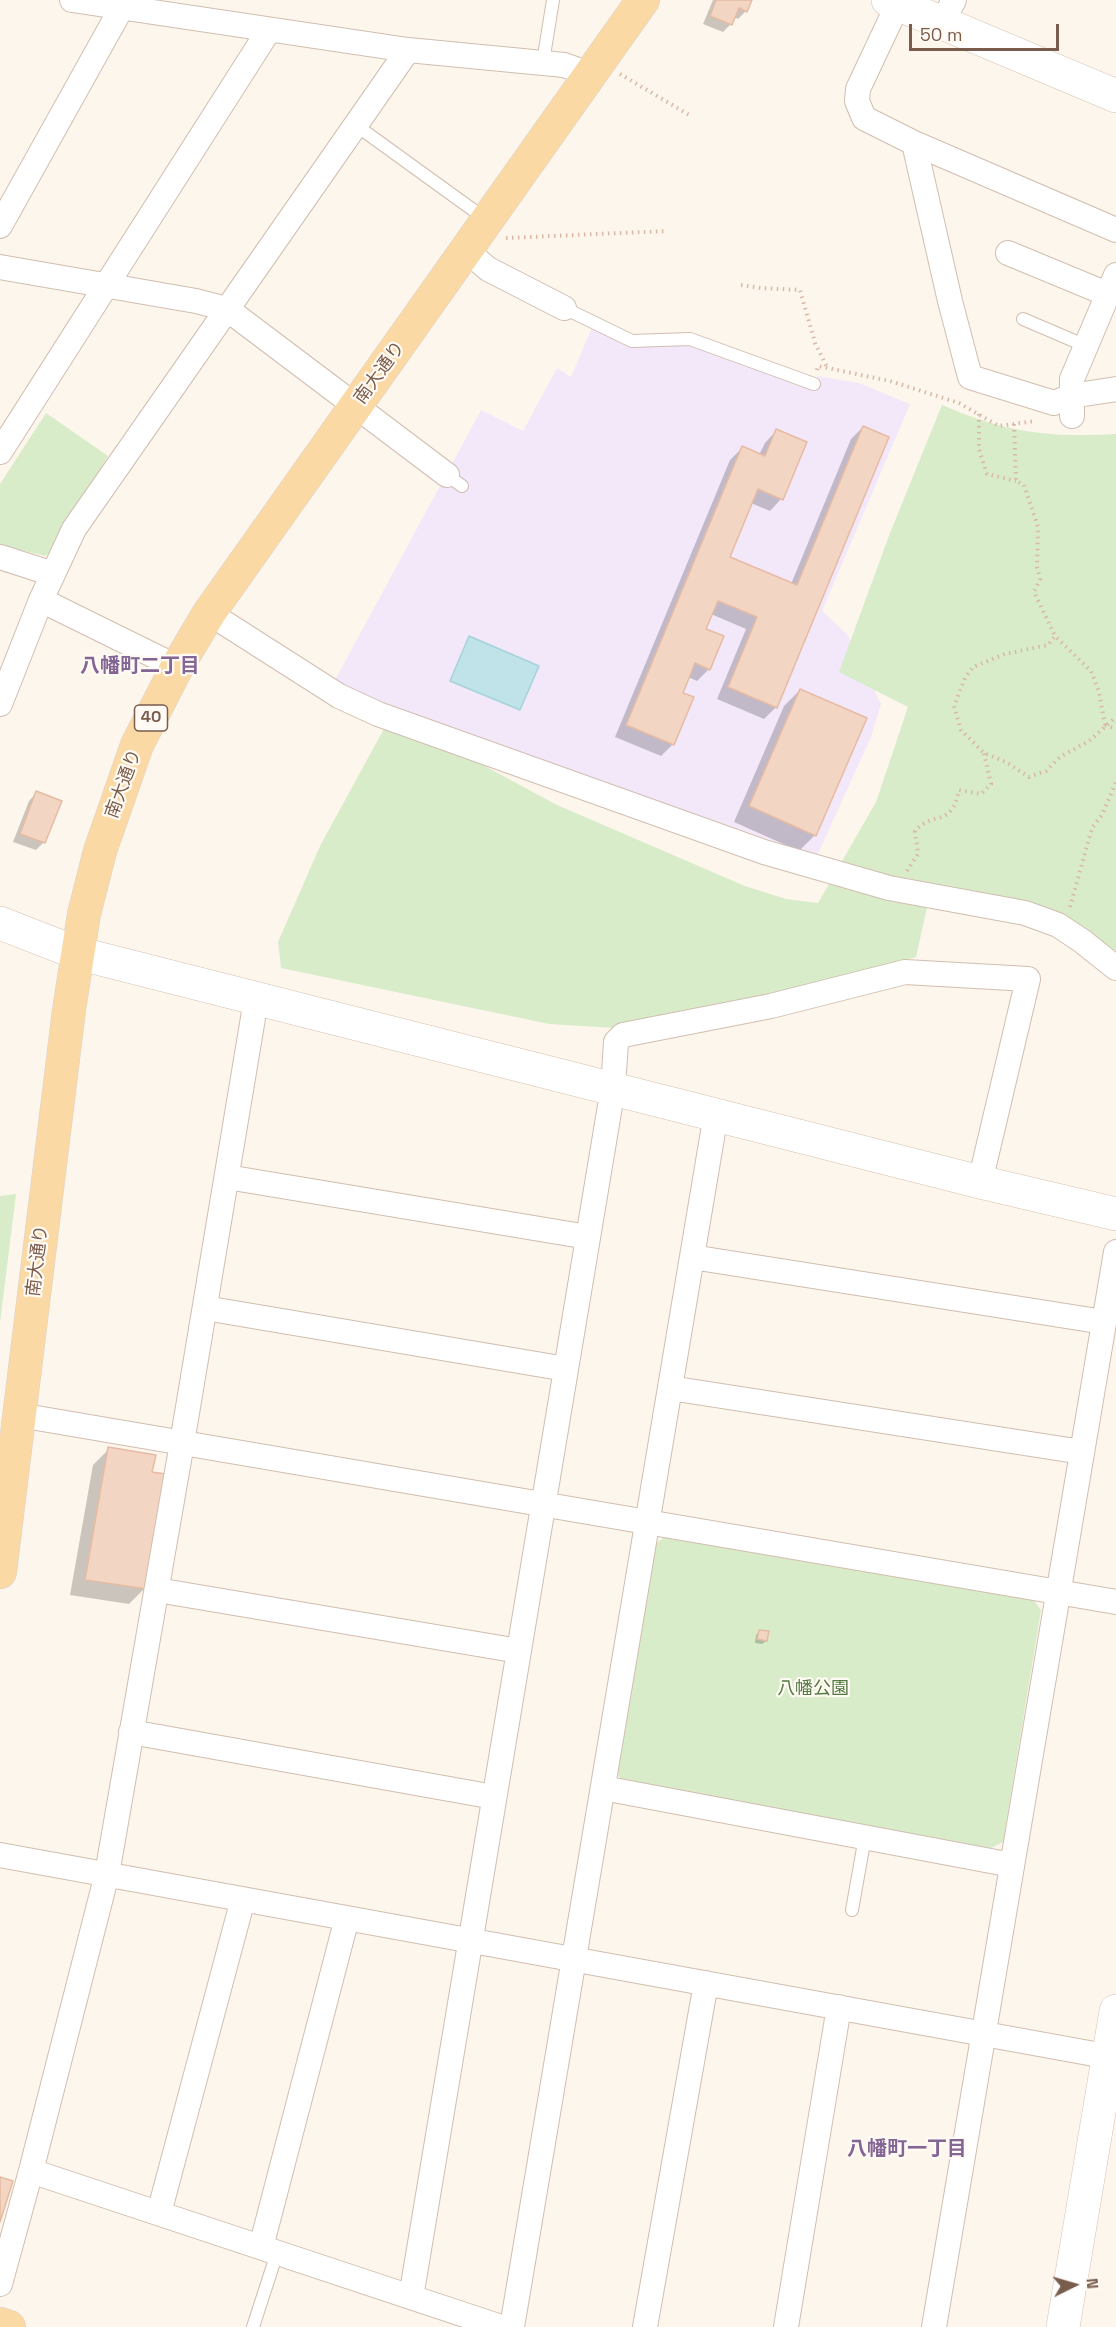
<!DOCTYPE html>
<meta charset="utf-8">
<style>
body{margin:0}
#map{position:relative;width:1116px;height:2327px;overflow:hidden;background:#fdf6ec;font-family:"Space Grotesk",sans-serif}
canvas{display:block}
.north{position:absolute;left:1044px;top:2255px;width:60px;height:60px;-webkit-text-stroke:4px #fffaf3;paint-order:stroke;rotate:85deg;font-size:16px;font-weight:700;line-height:24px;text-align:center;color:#7a5c4d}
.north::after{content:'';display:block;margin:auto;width:21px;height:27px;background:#7a5c4d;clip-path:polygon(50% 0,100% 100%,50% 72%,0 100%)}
.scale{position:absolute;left:909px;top:24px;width:150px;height:27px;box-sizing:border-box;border:3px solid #7a5c4d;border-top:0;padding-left:8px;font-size:18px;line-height:21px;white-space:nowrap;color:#7a5c4d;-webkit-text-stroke:4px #fffaf3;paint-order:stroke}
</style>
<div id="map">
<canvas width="1116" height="2327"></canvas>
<div class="north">N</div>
<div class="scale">50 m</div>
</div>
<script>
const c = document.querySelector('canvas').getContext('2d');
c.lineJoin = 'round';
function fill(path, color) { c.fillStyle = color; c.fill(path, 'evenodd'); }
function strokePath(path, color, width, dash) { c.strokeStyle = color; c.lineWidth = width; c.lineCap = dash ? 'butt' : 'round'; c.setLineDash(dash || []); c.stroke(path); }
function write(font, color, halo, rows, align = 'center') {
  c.font = font + ' "Space Grotesk","Noto Sans JP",sans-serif'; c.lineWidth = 4.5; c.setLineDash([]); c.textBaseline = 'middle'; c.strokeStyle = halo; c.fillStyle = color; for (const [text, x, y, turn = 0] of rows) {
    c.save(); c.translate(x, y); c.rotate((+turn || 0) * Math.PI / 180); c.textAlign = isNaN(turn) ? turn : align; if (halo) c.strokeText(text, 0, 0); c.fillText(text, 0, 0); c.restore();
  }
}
fill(new Path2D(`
 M592,327L633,345L682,343L810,389L818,376L859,383L910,404L822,611L848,635L881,704L871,737L817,856L377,704L334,682L481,410L523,431L557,368L571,377Z`), '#f3e8fa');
fill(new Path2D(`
 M942,405C1005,432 1047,438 1116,434V951L1077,926L932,885L916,957L836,981L615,1028L549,1024L281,968L278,942L321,844L385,727L470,758L557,805L745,886L786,899L818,903L876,802L908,707L839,672L890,533Z
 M46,413L108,456L54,550L45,556L0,545V484Z
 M16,1194L0,1323V1196Z
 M667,1535L1032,1598L1041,1610L1003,1842L991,1848L625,1786L616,1771L655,1544Z`), '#d8ecc9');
const water = new Path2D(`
 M469,636L539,666L520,710L450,681Z`);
fill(water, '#bfe3e8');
strokePath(water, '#a5d3da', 1.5);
fill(new Path2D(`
 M713,0H750L746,11L738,19L734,17L731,24L723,32L703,24Z
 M863,427L776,707L764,719L717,699L746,629L711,614L704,630L709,669L697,681L688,677L681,693L673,744L661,756L615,737L730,460L742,448L759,455L765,443L776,431L781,499L770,511L751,503L728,558L791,584L851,439Z
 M800,690L815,835L799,851L734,822L784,706Z
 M36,793L44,842L36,850L13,842L29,801Z
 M109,1449L151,1473L145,1588L129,1604L70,1595L93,1465Z
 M760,1631L766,1641L762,1644L755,1643L756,1635Z`), '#0003');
const building = new Path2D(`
 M716,0H752L747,12L739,8L732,25L710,16Z
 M863,426L889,437L777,708L728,687L757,617L718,601L706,629L724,636L710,670L695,663L683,693L694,697L674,745L626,725L742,446L765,456L776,429L807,442L783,500L758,489L730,557L797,585Z
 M800,689L867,718L816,836L749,806Z
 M36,791L62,801L45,843L20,834Z
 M108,1447L156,1455L152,1472L166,1474L147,1589L85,1580Z
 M759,1630L769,1631L767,1641L757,1639Z
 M0,2177L13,2181L0,2222Z`);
fill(building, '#f3d5c3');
strokePath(building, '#e6bba3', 1.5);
const lane = new Path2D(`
 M543,62L553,0
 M357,126L487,220
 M564,308L632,341L690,339L814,384
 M1023,319L1086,346
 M447,475L462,486
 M852,1910L865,1837
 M253,2327L277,2253`);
const street = new Path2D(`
 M72,0L408,50L564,65L578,70L588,78
 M898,4L858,89L857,101L864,118L914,143L1116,230
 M942,22L954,0
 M914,143L950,301L970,377L1054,403L1071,396L1116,389
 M0,226L126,0
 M467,251L488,269L564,308
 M1008,253L1107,294
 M0,267L196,301L227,309L447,475
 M1072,416V379L1116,275
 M0,452L269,30
 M0,557L53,574
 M41,600L177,667
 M209,613L339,696L378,714L764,852L889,888L1025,913L1058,925L1082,941L1116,968
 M0,704L41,600L74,529L408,50
 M227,1177L588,1237
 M692,1257L1104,1322
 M205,1308L566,1369
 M670,1388L1082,1452
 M19,1415L1116,1602
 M157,1590L519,1651
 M131,1732L494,1797
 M603,1788L1012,1865
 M0,1855L1116,2058
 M31,2171L501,2327
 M159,2213L243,1899
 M261,2247L347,1918
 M0,2284L31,2171L107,1874L182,1443L256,1000
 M411,2297L613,1088L616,1042L623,1035L771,1006L905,972L1028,979L980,1182
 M512,2327L716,1114
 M645,2327L706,1983
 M786,2327L839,2007
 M934,2327L1116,1252`);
const secondary = new Path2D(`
 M888,0L1116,96
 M0,923L77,953L980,1182L1116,1214
 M1063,2327L1116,2011`);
const primary = new Path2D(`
 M0,1572L69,1010L84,914L100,851L137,745L177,667L209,613L643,0
 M0,2324L9,2327`);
strokePath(lane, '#d1beb0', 14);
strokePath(street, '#d1beb0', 26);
strokePath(secondary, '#d6c0b0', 34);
strokePath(primary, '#dad1cd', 34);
strokePath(new Path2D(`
 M620,74L691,116
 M506,238L667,231
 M741,285L761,288L800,290L815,343L827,367
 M817,370L818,366L890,381L959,403L999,426L1035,421
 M979,414V449L987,474L1016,481
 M1014,424L1016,481L1024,485L1038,527L1037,567L1040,579L1034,592L1055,636
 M1105,725L1099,692L1091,671L1055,636L1048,645L1005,654L973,667L965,678L954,706L961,730L984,753L1006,762L1029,777L1046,771L1060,757L1089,741L1116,717
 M1105,725L1116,729
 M907,871L918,854L915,831C935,809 951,829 959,790L981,794L991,784L984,753
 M1070,907L1092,828L1102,815L1116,782`), '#d9b8a5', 4, [1.5, 4.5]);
strokePath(lane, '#fff', 12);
strokePath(street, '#fff', 24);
strokePath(secondary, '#fff', 33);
strokePath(primary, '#fbd9a5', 33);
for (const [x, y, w] of [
 [151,718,33]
]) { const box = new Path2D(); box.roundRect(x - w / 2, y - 13, w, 26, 4.5); c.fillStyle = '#fffaf3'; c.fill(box); strokePath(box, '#7a5c4d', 1.5); }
write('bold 16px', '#7a5c4d', null, [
 ["40",151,718]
]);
write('18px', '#7a5c4d', '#fffaf3', [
 ["南大通り",380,373,-54],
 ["南大通り",124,784,-70],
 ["南大通り",38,1261,-83]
]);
write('18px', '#537a41', '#fffaf3', [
 ["八幡公園",813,1689]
]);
write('bold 20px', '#846695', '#fffaf3', [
 ["八幡町二丁目",140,667],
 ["八幡町一丁目",907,2150]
]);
</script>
